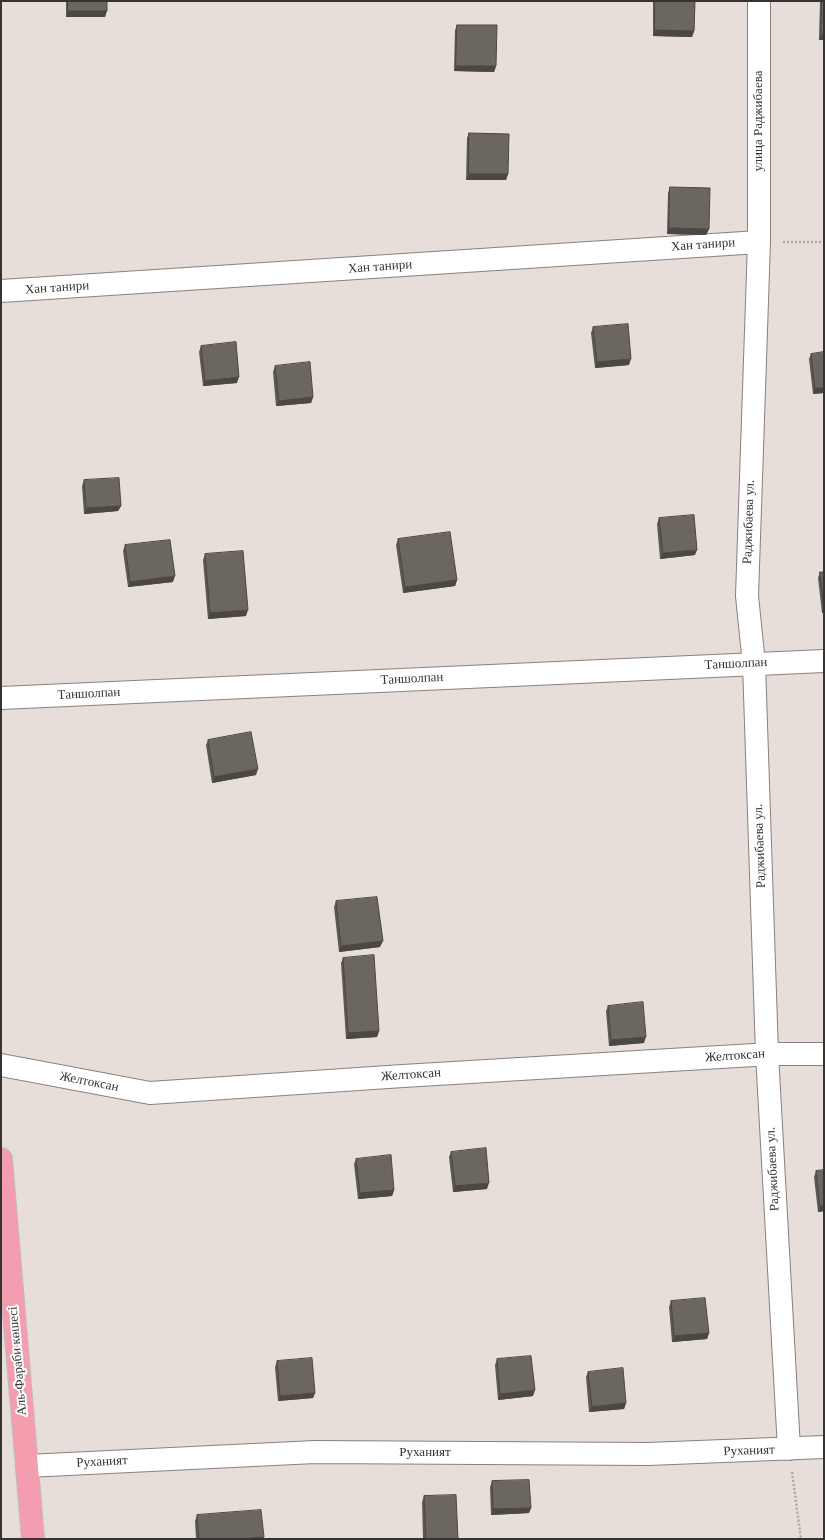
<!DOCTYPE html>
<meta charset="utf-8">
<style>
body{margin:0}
#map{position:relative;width:825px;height:1540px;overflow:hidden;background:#e7ded9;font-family:Georgia,serif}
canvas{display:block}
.frame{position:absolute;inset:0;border:2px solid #363331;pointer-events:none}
</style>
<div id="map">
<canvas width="825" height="1540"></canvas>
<div class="frame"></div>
</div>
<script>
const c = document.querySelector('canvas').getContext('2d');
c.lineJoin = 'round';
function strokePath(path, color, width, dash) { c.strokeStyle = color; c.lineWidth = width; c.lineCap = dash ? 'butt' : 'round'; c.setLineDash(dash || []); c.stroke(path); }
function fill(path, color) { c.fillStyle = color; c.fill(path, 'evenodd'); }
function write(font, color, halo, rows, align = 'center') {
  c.font = font + ' Georgia,serif'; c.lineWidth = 4; c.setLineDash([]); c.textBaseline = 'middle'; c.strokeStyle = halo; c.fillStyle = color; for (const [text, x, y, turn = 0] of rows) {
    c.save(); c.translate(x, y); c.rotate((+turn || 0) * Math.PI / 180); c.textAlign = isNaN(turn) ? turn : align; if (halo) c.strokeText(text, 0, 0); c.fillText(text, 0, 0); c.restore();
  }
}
const minor = new Path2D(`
 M759,1V242L747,596L754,664L767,1054L789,1449
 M1,291L759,242
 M1,698L824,661
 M1,1065L150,1093L403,1076L771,1054H824
 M27,1466L315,1452L648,1454L824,1447`);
const major = new Path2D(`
 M1,1159L33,1539`);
strokePath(minor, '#89817d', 24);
strokePath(major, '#bfbebd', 24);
strokePath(new Path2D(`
 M783,242H824
 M792,1472L801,1539`), '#aea7a3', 2.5, [2, 2]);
strokePath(minor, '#fff', 22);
strokePath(major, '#f49dae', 22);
fill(new Path2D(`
 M66,1H107L105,17H66Z
 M653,1H695L694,31L692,37L653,36Z
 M820,1H824V40H819Z
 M457,25L496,66L494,72L454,71L455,30Z
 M469,133L508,174L506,180H466L467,138Z
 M670,187L709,229L706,235L667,234L668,193Z
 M593,327L629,365L595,368L591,333Z
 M201,346L237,383L203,386L199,352Z
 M811,354L824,393L813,394L809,359Z
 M275,366L313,397L311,403L276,406L273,372Z
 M84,480L121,506L118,511L84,514L82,486Z
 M659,518L695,555L660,559L657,524Z
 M398,539L457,580L455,586L403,593L396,545Z
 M125,545L173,582L128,587L123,551Z
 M205,554L246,616L208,619L203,560Z
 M820,572H824V613H822L818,578Z
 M208,740L256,775L212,783L206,745Z
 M336,901L380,947L339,952L334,907Z
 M343,958L379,1031L377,1037L346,1039L341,963Z
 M608,1006L644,1043L609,1046L606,1011Z
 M451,1152L487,1189L453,1192L449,1157Z
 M356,1159L394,1190L392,1196L358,1199L354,1164Z
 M816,1171L824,1211L818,1212L814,1177Z
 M671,1301L709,1333L707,1339L672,1342L669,1307Z
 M497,1359L533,1396L498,1400L495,1365Z
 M277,1361L315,1393L313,1398L278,1401L275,1367Z
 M588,1372L626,1403L624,1409L589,1412L586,1377Z
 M492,1481L531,1508L529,1513L491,1515L490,1487Z
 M424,1496L458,1539H423L422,1502Z
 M197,1515L263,1539H196L195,1521Z`), '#5c5852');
fill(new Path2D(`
 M68,11H107L105,17H66Z
 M655,30L694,31L692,37L653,36Z
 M821,35H824V40H819Z
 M456,66H496L494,72L454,71Z
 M469,174H508L506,180H466Z
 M669,228L709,229L706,235L667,234Z
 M631,359L629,365L595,368L597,362Z
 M239,377L237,383L203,386L205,381Z
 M815,388H824V393L813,394Z
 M313,397L311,403L276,406L279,401Z
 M121,506L118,511L84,514L86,508Z
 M697,550L695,555L660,559L663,553Z
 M175,576L173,582L128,587L130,582Z
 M457,580L455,586L403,593L405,587Z
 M824,607V613H822Z
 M248,610L246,616L208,619L210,613Z
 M258,769L256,775L212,783L214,777Z
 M383,941L380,947L339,952L341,946Z
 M379,1031L377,1037L346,1039L348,1033Z
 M646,1037L644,1043L609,1046L611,1040Z
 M489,1183L487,1189L453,1192L455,1186Z
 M394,1190L392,1196L358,1199L360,1193Z
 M820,1206H824V1211L818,1212Z
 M709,1333L707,1339L672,1342L674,1336Z
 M535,1390L533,1396L498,1400L500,1394Z
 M315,1393L313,1398L278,1401L280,1396Z
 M626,1403L624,1409L589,1412L592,1407Z
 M531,1508L529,1513L491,1515L493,1509Z
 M264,1537L263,1539H242Z`), '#4b4742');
const building = new Path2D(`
 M68,1H107V11H68Z
 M655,1H695L694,31L655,30Z
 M822,1H824V35H821Z
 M457,25H497L496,66H456Z
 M469,133L509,134L508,174H469Z
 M670,187L710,188L709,229L669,228Z
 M628,324L631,359L597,362L593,327Z
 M236,342L239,377L205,381L201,346Z
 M824,352V388H815L811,354Z
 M310,362L313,397L279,401L275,366Z
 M119,478L121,506L86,508L84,480Z
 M694,515L697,550L663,553L659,518Z
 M450,532L457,580L405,587L398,539Z
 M170,540L175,576L130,582L125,545Z
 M243,551L248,610L210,613L205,554Z
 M820,572H824V607Z
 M251,732L258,769L214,777L208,740Z
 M377,897L383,941L341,946L336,901Z
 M374,955L379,1031L348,1033L343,958Z
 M643,1002L646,1037L611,1040L608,1006Z
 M486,1148L489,1183L455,1186L451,1152Z
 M391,1155L394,1190L360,1193L356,1159Z
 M824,1170V1206H820L816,1171Z
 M705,1298L709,1333L674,1336L671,1301Z
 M531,1356L535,1390L500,1394L497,1359Z
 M312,1358L315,1393L280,1396L277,1361Z
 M623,1368L626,1403L592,1407L588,1372Z
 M529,1480L531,1508L493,1509L492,1481Z
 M456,1495L458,1539H426L424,1496Z
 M261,1510L264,1537L242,1539H199L197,1515Z`);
fill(building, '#6b665f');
strokePath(building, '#4b4742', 1);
write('13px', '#363331', '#fff', [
 ["улица Раджибаева",759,121,-90],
 ["Хан танири",703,245,-4],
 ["Хан танири",380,267,-4],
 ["Хан танири",57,288,-4],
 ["Раджибаева ул.",749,522,-88],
 ["Таншолпан",736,664,-3],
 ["Таншолпан",412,679,-3],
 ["Таншолпан",89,694,-3],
 ["Раджибаева ул.",760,846,-92],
 ["Желтоксан",735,1056,-4],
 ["Желтоксан",411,1075,-4],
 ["Желтоксан",89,1082,11],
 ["Раджибаева ул.",773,1169,-93],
 ["Аль-Фараби көшесі",18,1361,-95],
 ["Руханият",749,1451,-2],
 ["Руханият",425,1453],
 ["Руханият",102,1462,-3]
]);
</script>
